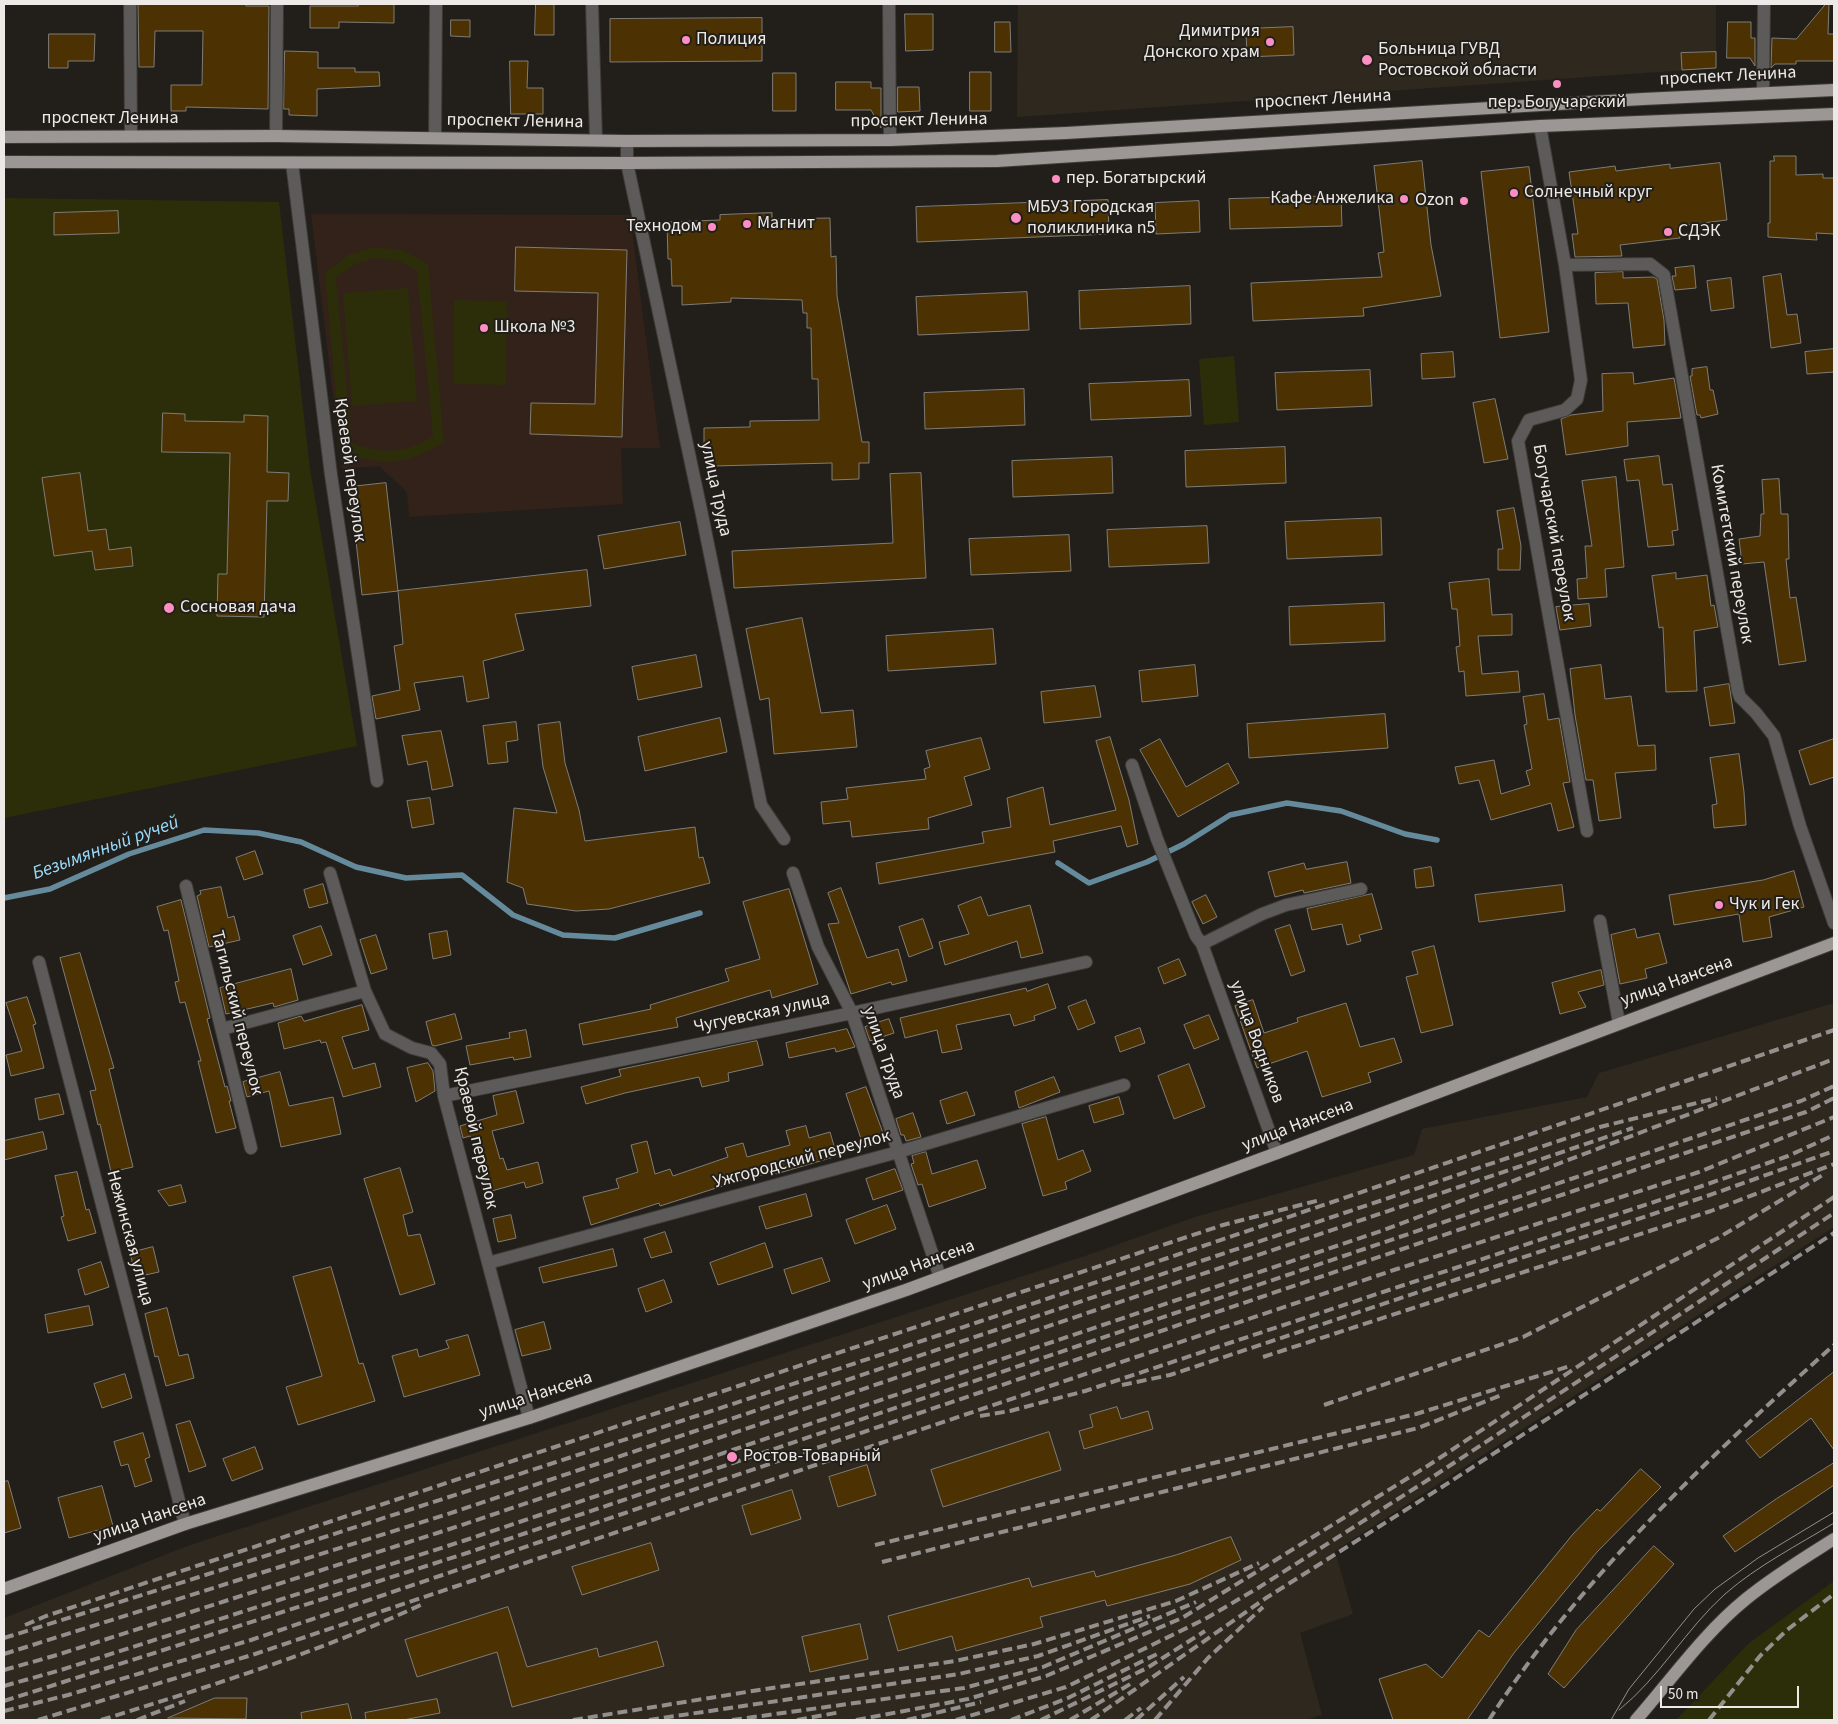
<!DOCTYPE html>
<meta charset="utf-8">
<style>
body{margin:0}
#map{position:relative;width:1838px;height:1724px;overflow:hidden;background:#221f1a;font-family:"Source Sans 3",sans-serif}
canvas{display:block}
.frame{position:absolute;inset:0;border:5px solid #ece9e7;pointer-events:none}
.scale{position:absolute;left:1660px;top:1686px;width:139px;height:22px;box-sizing:border-box;border:2px solid #ece9e7;border-top:0;padding-left:6px;font-size:15px;line-height:18px;white-space:nowrap;color:#ece9e7;-webkit-text-stroke:4px #221f1a;paint-order:stroke}
</style>
<div id="map">
<canvas width="1838" height="1724"></canvas>
<div class="frame"></div>
<div class="scale">50 m</div>
</div>
<script>
const c = document.querySelector('canvas').getContext('2d');
c.lineJoin = 'round';
function fill(path, color) { c.fillStyle = color; c.fill(path, 'evenodd'); }
function strokePath(path, color, width, dash) { c.strokeStyle = color; c.lineWidth = width; c.lineCap = dash ? 'butt' : 'round'; c.setLineDash(dash || []); c.stroke(path); }
function write(font, color, halo, rows, align = 'center') {
  c.font = font + ' "Source Sans 3",sans-serif'; c.lineWidth = 4; c.setLineDash([]); c.textBaseline = 'middle'; c.strokeStyle = halo; c.fillStyle = color; for (const [text, x, y, turn = 0] of rows) {
    c.save(); c.translate(x, y); c.rotate((+turn || 0) * Math.PI / 180); c.textAlign = isNaN(turn) ? turn : align; if (halo) c.strokeText(text, 0, 0); c.fillText(text, 0, 0); c.restore();
  }
}
fill(new Path2D(`
 M1018,4H1716V68L1017,117Z
 M1834,1003V1227L1335,1551L1353,1614L1300,1633L1322,1715L1305,1720H4V1618L190,1545L1085,1256L1195,1217L1414,1155L1422,1129L1587,1097L1599,1073Z`), '#2e281f');
fill(new Path2D(`
 M311,214L630,215L660,448H621L623,504L409,517L407,492L379,466L342,469Z`), '#33221a');
fill(new Path2D(`
 M4,198L279,202L310,469L357,746L4,818Z
 M376,247L402,250L428,264L444,442C407,465 383,467 341,451L325,273L350,254ZM377,258L398,261L417,270L433,436C408,453 380,455 352,443L336,278L355,264Z
 M408,288L417,401L352,406L343,293Z
 M454,300L507,301L506,385L453,384Z
 M1234,356L1239,422L1204,425L1199,359Z
 M1834,1581V1720H1676L1748,1644Z`), '#2c2e09');
strokePath(new Path2D(`
 M1058,863L1089,883L1147,862L1184,844L1230,815L1287,803L1341,811L1405,834L1437,840
 M4,898L50,889L129,854L204,830L258,833L301,842L356,867L406,878L462,875L513,915L563,935L615,938L700,913`), '#658a9b', 5.5);
const building = new Path2D(`
 M246,4V6H269L268,109L186,107V111H171V85H202L203,31H155L154,67H139L138,5Z
 M358,4H394V23L339,22V28H310V6H358Z
 M536,4H554V35H535Z
 M1826,4H1829L1828,34H1834V61H1796V64H1775L1771,68L1772,38L1796,39Z
 M905,14H933V50L906,51Z
 M762,18V61L610,62V19Z
 M451,20H470V37L451,36Z
 M995,22H1010L1011,52H995Z
 M1728,22H1751V38H1755V66L1750,58H1727Z
 M1293,27L1294,55L1247,57L1246,29Z
 M49,34H95L94,61H68V68H49Z
 M285,51L318,52V68H355V72H379L380,86L317,89V116L289,115V109H284Z
 M1716,52V68L1682,70L1681,53Z
 M510,61H528L527,88H543V114H511Z
 M970,72H991V111H970Z
 M773,73H796V111H773Z
 M836,82H871V88H881V128L871,110H836Z
 M898,87H919L920,111L898,112Z
 M1774,156H1796V175L1823,174V178H1834V234L1816,233L1817,240L1768,237V223H1770V161H1774Z
 M1422,161L1431,245L1441,296L1363,308L1364,316L1253,321L1251,283L1382,277L1378,253L1384,252L1374,166Z
 M1720,163L1727,220L1678,226L1680,238L1620,245L1622,256L1575,257L1572,234H1578L1569,172L1615,166L1616,171L1670,164V168Z
 M1529,167L1549,332L1500,338L1481,172Z
 M1341,196L1342,226L1230,229L1229,199Z
 M1108,200L1109,234L917,242L916,207Z
 M1199,201L1200,232L1156,234L1155,203Z
 M118,211L119,233L54,235V213Z
 M772,213V219L830,218L831,257L836,256L837,296L862,442H869V463H859V479L832,480V463L713,466V457H704V428L750,427V421L819,420L818,379H812L811,328H807V313H803L802,300L731,298V302L682,305V286H672L671,259H668L667,222L720,220V215Z
 M516,247L627,250L622,437L530,434L531,403L595,404L598,293L515,291Z
 M1694,266L1696,288L1675,290L1672,276H1676L1675,268Z
 M1623,272V278L1653,277L1657,279L1664,320L1665,345L1633,348L1628,303L1596,304L1595,273Z
 M1781,274L1787,315L1797,314L1801,343L1771,348L1763,277Z
 M1731,278L1734,308L1711,311L1707,281Z
 M1190,286L1191,324L1080,329L1079,291Z
 M1027,292L1029,330L918,335L916,297Z
 M1834,349V372L1807,374L1805,352Z
 M1453,352L1455,377L1422,379L1421,354Z
 M1707,367L1710,390H1713L1718,414L1701,418L1700,415H1697L1690,376H1692V369Z
 M1370,370L1372,406L1277,410L1275,373Z
 M1633,373L1634,384L1674,378L1681,418L1627,422L1628,446L1566,455L1561,419L1571,415L1603,411L1602,374Z
 M1189,380L1191,416L1091,420L1089,384Z
 M1024,389L1025,425L925,429L924,393Z
 M1495,399L1508,459L1484,463L1473,403Z
 M163,413L185,414V421L244,422V415L268,416L267,472L289,473L288,501H267L264,617L217,616L218,574H227L230,453L162,452Z
 M1285,447L1286,483L1186,487L1185,451Z
 M1659,456L1663,485L1672,484L1678,530L1672,531L1674,545L1648,547L1639,480L1627,481L1624,460Z
 M1112,457L1113,493L1013,497L1012,461Z
 M80,473L88,531L106,529L109,550L131,547L133,566L95,570L92,551L54,556L42,478Z
 M921,473L926,578L734,588L732,551L893,543L890,474Z
 M1616,477L1624,567L1605,569L1607,597L1578,599L1577,579L1587,578L1585,546H1592L1582,481Z
 M1779,479L1781,514H1788L1789,559H1786L1790,598L1796,597L1806,661L1779,665L1764,562L1742,564L1739,539L1760,536L1761,514H1764L1762,480Z
 M386,483L398,591L362,595L350,487Z
 M1514,508L1521,546L1520,570H1498V549H1503L1497,511Z
 M1381,518L1382,555L1287,559L1285,522Z
 M680,522L686,555L604,569L598,536Z
 M1207,526L1209,563L1109,567L1107,530Z
 M1069,535L1071,571L971,575L969,539Z
 M587,570L591,606L515,614L524,650L483,661L489,698L467,702L463,676L414,683L420,710L376,719L372,696L400,690L394,646L403,644L398,591Z
 M1676,573V579L1707,575L1711,606L1714,605L1718,627L1694,631L1697,691L1666,692L1663,627L1659,628L1652,576Z
 M1489,579L1492,615L1512,614V635L1478,636L1482,674L1518,671L1520,692L1466,696L1464,671L1459,672L1456,647L1460,646L1457,609H1452L1449,583Z
 M1384,603L1385,641L1290,645L1289,607Z
 M1589,604L1591,626L1560,630L1556,607Z
 M802,618L821,713L853,710L857,747L774,754L769,698L760,700L746,629Z
 M993,629L996,664L888,671L886,636Z
 M696,655L702,687L638,700L632,667Z
 M1195,665L1198,696L1142,702L1139,671Z
 M1601,665L1605,699L1631,696L1638,746L1655,745L1656,770L1615,773L1621,818L1599,821L1593,780H1586L1575,715L1570,669Z
 M1729,684L1735,723L1710,726L1704,688Z
 M1095,686L1101,717L1044,723L1041,692Z
 M1544,694L1548,720L1559,718L1570,782L1563,783L1574,827L1558,831L1551,803L1491,820L1479,780L1459,784L1455,767L1494,760L1501,794L1530,785L1526,771L1532,769L1524,725L1527,724L1523,697Z
 M1385,714L1388,748L1249,758L1247,724Z
 M720,718L727,752L645,771L638,737Z
 M516,722L518,740L506,742L508,762L488,764L483,726Z
 M560,722L565,763L579,810L585,841L695,827L699,858L703,857L710,883L609,909L576,911L527,904L523,888L507,882L514,808L557,813L543,767L538,725Z
 M441,731L453,786L432,790L427,761L408,765L402,736Z
 M1110,737L1129,800L1138,844L1127,847L1121,826L1053,841L1055,852L879,884L876,863L984,843L982,832L1011,827L1007,798L1043,787L1050,825L1116,810L1096,741Z
 M981,738L990,769L964,777L972,805L928,818L929,829L852,837L850,821L823,824L821,802L848,799L846,788L926,779L924,769L930,767L926,751Z
 M1160,739L1186,787L1228,763L1239,783L1178,817L1140,750Z
 M1834,739V777L1810,785L1799,751Z
 M1739,754L1744,792L1746,825L1714,828L1712,805L1717,804L1710,758Z
 M430,798L434,824L412,828L407,801Z
 M255,851L263,874L244,880L236,858Z
 M1347,862L1351,883L1304,893L1303,890L1275,897L1268,872L1304,863L1306,869Z
 M1431,867L1434,886L1416,888L1414,870Z
 M1794,871L1804,907L1769,917L1772,937L1743,942L1739,914L1674,925L1669,895L1763,880Z
 M323,884L328,903L309,908L304,890Z
 M1562,885L1565,911L1479,922L1475,895Z
 M221,887L228,918L234,916L240,940L209,947L197,896L201,894L200,891Z
 M841,888L867,958L898,949L907,981L892,985L891,982L851,994L828,924L839,923L828,893Z
 M789,889L818,984L772,998L770,990L676,1018L678,1027L583,1045L579,1024L651,1009L650,1005L729,981L725,969L760,959L743,902Z
 M1372,894L1382,929L1359,935L1361,941L1347,945L1342,924L1312,930L1307,909Z
 M1206,895L1217,917L1203,924L1192,902Z
 M981,897L988,916L1030,905L1043,953L1021,958L1017,941L945,965L939,942L969,934L958,906Z
 M181,900L210,1018L207,1019L225,1087L227,1086L231,1101H229L236,1128L216,1133L198,1061H201L185,1002L180,1003L175,982L179,981L168,930L164,931L157,907Z
 M923,919L933,948L909,957L899,927Z
 M1290,925L1305,971L1291,976L1275,930Z
 M321,926L332,955L303,965L293,936Z
 M1635,929L1637,938L1659,933L1667,963L1645,969L1647,978L1620,984L1611,935Z
 M447,931L451,955L433,959L429,934Z
 M376,935L387,969L371,974L360,940Z
 M1434,946L1453,1025L1421,1033L1406,977L1418,974L1412,952Z
 M80,953L114,1068L109,1069L133,1167L111,1172L100,1124L98,1125L90,1091L96,1090L60,958Z
 M1179,959L1186,975L1164,984L1158,968Z
 M291,969L298,1000L274,1007L273,1003L226,1014L220,988Z
 M1601,970L1604,985L1578,992L1586,1007L1560,1014L1552,983Z
 M1048,984L1056,1008L1034,1016L1035,1020L1014,1026L1010,1014L956,1025L962,1049L942,1053L937,1030L905,1038L900,1018L1026,988L1027,991Z
 M27,997L36,1024L33,1025L44,1068L11,1076L6,1055L22,1051L6,1003Z
 M1086,1000L1095,1023L1078,1030L1068,1007Z
 M1253,1000L1264,1033L1298,1022L1297,1018L1346,1003L1360,1047L1394,1038L1402,1062L1368,1073L1371,1082L1322,1097L1307,1051L1257,1068L1235,1006Z
 M362,1005L369,1030L342,1037L353,1069L375,1063L381,1087L343,1097L326,1042L321,1043L320,1040L284,1049L278,1023L301,1016L304,1021Z
 M455,1014L462,1039L435,1046L432,1045L426,1022Z
 M1209,1015L1219,1039L1194,1049L1184,1025Z
 M889,1019L894,1033L870,1041L865,1027Z
 M1140,1028L1145,1043L1120,1052L1115,1037Z
 M847,1029L855,1047L836,1052L835,1048L789,1058L786,1043Z
 M526,1030L531,1057L514,1060L513,1057L470,1065L466,1046L510,1038L509,1033Z
 M757,1041L763,1065L728,1073L729,1081L702,1087L699,1077L625,1093L586,1104L581,1087L621,1076L619,1070Z
 M428,1063L433,1071L435,1091L416,1102L407,1068Z
 M1189,1064L1205,1107L1174,1119L1158,1076Z
 M280,1072L289,1106L333,1097L341,1134L281,1147L269,1091L247,1097L243,1082Z
 M1054,1077L1060,1092L1019,1108L1015,1092Z
 M866,1087L886,1141L864,1148L846,1094Z
 M516,1091L524,1123L492,1131L500,1159L503,1158L507,1170L538,1162L543,1183L526,1188L524,1182L488,1192L470,1136L463,1138L460,1126L497,1115L493,1096Z
 M967,1092L975,1115L947,1124L940,1101Z
 M59,1094L64,1114L39,1120L35,1099Z
 M1119,1097L1124,1114L1094,1123L1089,1106Z
 M913,1113L921,1137L906,1141L904,1135H901L896,1119Z
 M1046,1117L1058,1160L1083,1150L1091,1171L1065,1182L1067,1189L1043,1196L1022,1124Z
 M806,1126L809,1138L830,1132L837,1156L776,1174V1171L735,1182L660,1206L659,1203L591,1225L583,1197L619,1188L616,1179L638,1172L631,1145L647,1141L655,1174L670,1169L673,1176L728,1157L725,1148L743,1143L747,1157L790,1145L786,1131Z
 M43,1132L47,1149L4,1160V1141Z
 M926,1152L932,1174L977,1160L986,1188L929,1207L922,1184L918,1185L911,1164L914,1163L912,1156Z
 M400,1168L413,1212L403,1215L408,1236L420,1234L435,1284L400,1295L364,1179Z
 M895,1169L903,1190L873,1200L866,1179Z
 M77,1172L86,1210L89,1209L96,1233L68,1241L61,1217L64,1216L55,1176Z
 M181,1185L186,1202L169,1206L158,1191Z
 M806,1194L812,1216L766,1229L759,1207Z
 M887,1205L896,1229L855,1244L846,1220Z
 M511,1215L516,1238L498,1242L493,1219Z
 M665,1232L672,1252L651,1258L644,1239Z
 M765,1243L773,1267L718,1285L710,1263Z
 M153,1247L159,1272L136,1277L130,1253Z
 M613,1249L617,1266L543,1283L539,1268Z
 M822,1258L830,1281L792,1294L784,1270Z
 M101,1262L109,1287L85,1295L78,1270Z
 M331,1267L359,1364L363,1363L375,1401L298,1425L286,1387L322,1376L293,1277Z
 M664,1280L672,1302L646,1312L638,1289Z
 M89,1306L93,1325L48,1333L45,1315Z
 M167,1308L179,1356L188,1354L194,1378L166,1386L158,1356L155,1357L145,1314Z
 M544,1322L551,1349L522,1356L515,1330Z
 M468,1335L480,1375L404,1397L392,1356L417,1349L419,1357L449,1348L446,1341Z
 M1834,1372V1450L1811,1418L1760,1458L1746,1441Z
 M125,1374L132,1398L102,1408L94,1384Z
 M1117,1407L1121,1419L1148,1411L1153,1429L1084,1449L1079,1431L1093,1427L1090,1415Z
 M190,1421L206,1466L189,1472L176,1425Z
 M1049,1432L1061,1470L943,1507L931,1470Z
 M143,1433L150,1457L145,1459L152,1481L135,1487L128,1464L121,1466L114,1442Z
 M255,1447L263,1469L232,1481L223,1459Z
 M1834,1463V1485L1735,1552L1723,1536L1776,1499Z
 M867,1465L876,1495L838,1507L829,1477Z
 M1641,1469L1661,1487L1597,1552L1514,1653L1467,1720H1393L1379,1679L1426,1664L1442,1678L1479,1630L1489,1637L1573,1534L1597,1509L1600,1511Z
 M8,1481L21,1528L4,1533V1482Z
 M102,1486L113,1526L69,1538L58,1498Z
 M792,1490L801,1519L751,1535L742,1506Z
 M1231,1537L1241,1560L1190,1584L1107,1606L1105,1600L1040,1617L1043,1627L956,1651L952,1636L898,1651L888,1616L1029,1578L1032,1587L1094,1571L1096,1577L1176,1555Z
 M651,1543L659,1570L582,1595L572,1567Z
 M1654,1546L1674,1564L1564,1688L1548,1674L1576,1630Z
 M508,1607L527,1667L597,1648L599,1657L657,1641L664,1666L512,1707L497,1652L417,1677L405,1640Z
 M860,1624L868,1659L810,1672L802,1637Z
 M215,1698H247L246,1719L168,1718Z
 M437,1699L440,1713L403,1720H366L365,1713Z
 M348,1704L352,1720H302L301,1713Z`);
fill(building, '#4c3203');
strokePath(building, '#7f7c77', 1);
const minor = new Path2D(`
 M130,4L131,136
 M592,4L596,140
 M889,4L890,140
 M1763,93L1764,4
 M1540,126L1565,265L1581,380L1577,399L1565,410L1529,420L1518,441L1587,831
 M276,136L277,4
 M435,138L436,4
 M627,141V163L701,510L761,805L784,839
 M292,163L331,475L377,781
 M1565,265L1650,264L1664,275L1738,691L1740,697L1756,713L1774,736L1800,826L1834,923
 M1132,765L1157,839L1196,936L1202,944L1277,1153
 M330,873L365,991L385,1034L412,1048L431,1053L440,1064L444,1096L529,1418
 M793,873L818,947L852,1013L940,1277
 M186,886L251,1148
 M1600,921L1619,1023
 M1202,944L1262,914L1286,905L1361,889
 M39,962L185,1524
 M222,1029L365,991
 M444,1096L852,1013L1086,962
 M488,1263L898,1152L1124,1085`);
const major = new Path2D(`
 M4,137L276,136L627,141L890,140L1066,133L1643,99L1834,90
 M4,162L627,163L997,161L1540,126L1834,114
 M4,1589L185,1524L529,1418L906,1290L1277,1153L1834,943
 M1636,1720C1671,1680 1704,1633 1746,1599C1774,1576 1804,1558 1834,1539`);
strokePath(minor, '#3e3b37', 14);
strokePath(major, '#3e3b37', 14);
strokePath(minor, '#5d5a5a', 12);
strokePath(major, '#9c9695', 12);
strokePath(new Path2D(`
 M1619,1710C1660,1677 1686,1629 1725,1594C1757,1566 1798,1545 1834,1523
 M1611,1720L1629,1689L1694,1609L1715,1589L1758,1558L1834,1512`), '#928f8c', 1);
strokePath(new Path2D(`
 M1263,1357L1711,1211L1834,1164
 M1122,1385L1170,1375L1707,1196L1834,1151
 M1324,1405L1523,1337L1718,1238L1826,1173
 M980,1416L1010,1411L1085,1391L1702,1186L1788,1156L1834,1135
 M875,1545L1416,1414L1570,1366
 M882,1562L1418,1428L1504,1394
 M25,1625L46,1616L1223,1225L1320,1200
 M4,1638C618,1448 1226,1239 1834,1030
 M4,1654L454,1512L1600,1127L1717,1098
 M4,1670L57,1655L459,1526L1633,1128
 M4,1686L61,1670L463,1541L1384,1230L1834,1059
 M4,1701L467,1553L1801,1101L1834,1086
 M4,1711L68,1695L251,1640L1806,1112L1834,1098
 M38,1720L255,1654L1397,1269L1699,1172L1834,1117
 M101,1720C211,1686 320,1652 425,1603
 M137,1720L185,1701
 M573,1720L759,1690L955,1661L1034,1644L1176,1601L1259,1563
 M649,1720L959,1674L1038,1656L1150,1616
 M732,1720L964,1688L1043,1667L1196,1602
 M797,1720L841,1712
 M856,1720L968,1699L1046,1676L1182,1618L1429,1465L1834,1197
 M907,1720L981,1702
 M956,1720L1066,1687L1205,1619L1258,1588L1434,1476L1834,1213
 M1011,1720L1068,1698L1157,1654
 M1041,1720L1147,1668L1205,1631
 M1070,1720L1132,1683
 M1091,1720L1266,1598L1442,1487L1834,1233
 M1125,1720L1141,1708
 M1136,1720L1184,1677
 M1155,1720L1208,1658L1263,1607
 M1489,1720C1581,1577 1708,1458 1834,1345
 M1709,1720L1760,1656L1787,1630L1834,1594`), '#928f8c', 4, [10, 5]);
for (const [x, y, r, color] of [
 [686,40,5,"#fc8fc2"],
 [1270,42,5,"#fc8fc2"],
 [1367,60,6,"#fc8fc2"],
 [1557,84,5,"#fc8fc2"],
 [1056,179,5,"#fc8fc2"],
 [1514,193,5,"#fc8fc2"],
 [1404,199,5,"#fc8fc2"],
 [1464,201,5,"#fc8fc2"],
 [1016,218,6,"#fc8fc2"],
 [747,224,5,"#fc8fc2"],
 [712,227,5,"#fc8fc2"],
 [1668,232,5,"#fc8fc2"],
 [484,328,5,"#fc8fc2"],
 [169,608,6,"#fc8fc2"],
 [1719,905,5,"#fc8fc2"],
 [732,1457,6,"#fc8fc2"]
]) { const dot = new Path2D(); dot.arc(x, y, r, 0, 2 * Math.PI); c.fillStyle = color; c.fill(dot); strokePath(dot, '#221f1a', 2); }
write('18px', '#ece9e7', '#221f1a', [
 ["Димитрия",1260,32,"right"],
 ["Донского храм",1260,53,"right"],
 ["Полиция",696,40],
 ["Больница ГУВД",1378,50],
 ["Ростовской области",1378,71],
 ["пер. Богучарский",1557,103,"center"],
 ["пер. Богатырский",1066,179],
 ["Солнечный круг",1524,193],
 ["Кафе Анжелика",1394,199,"right"],
 ["Ozon",1454,201,"right"],
 ["МБУЗ Городская",1027,208],
 ["поликлиника n5",1027,229],
 ["Магнит",757,224],
 ["Технодом",702,227,"right"],
 ["СДЭК",1678,232],
 ["Школа №3",494,328],
 ["Сосновая дача",180,608],
 ["Чук и Гек",1729,905],
 ["Ростов-Товарный",743,1457]
], 'left');
write('18px', '#ece9e7', '#221f1a', [
 ["проспект Ленина",1728,77,-3],
 ["проспект Ленина",1323,100,-3],
 ["проспект Ленина",110,119],
 ["проспект Ленина",919,121,-1],
 ["проспект Ленина",515,122,1],
 ["Краевой переулок",349,470,82],
 ["улица Труда",715,489,78],
 ["Богучарский переулок",1553,533,80],
 ["Комитетский переулок",1731,554,80],
 ["улица Нансена",1677,982,-20],
 ["Тагильский переулок",236,1013,76],
 ["Чугуевская улица",762,1014,-12],
 ["улица Водников",1256,1042,70],
 ["улица Труда",883,1053,71],
 ["улица Нансена",1298,1126,-21],
 ["Краевой переулок",475,1138,77],
 ["Ужгородский переулок",802,1160,-15],
 ["Нежинская улица",129,1238,75],
 ["улица Нансена",919,1266,-20],
 ["улица Нансена",536,1396,-18],
 ["улица Нансена",150,1519,-19]
]);
write('italic 19px', '#9adbfb', '#221f1a', [
 ["Безымянный ручей",106,849,-20]
]);
</script>
